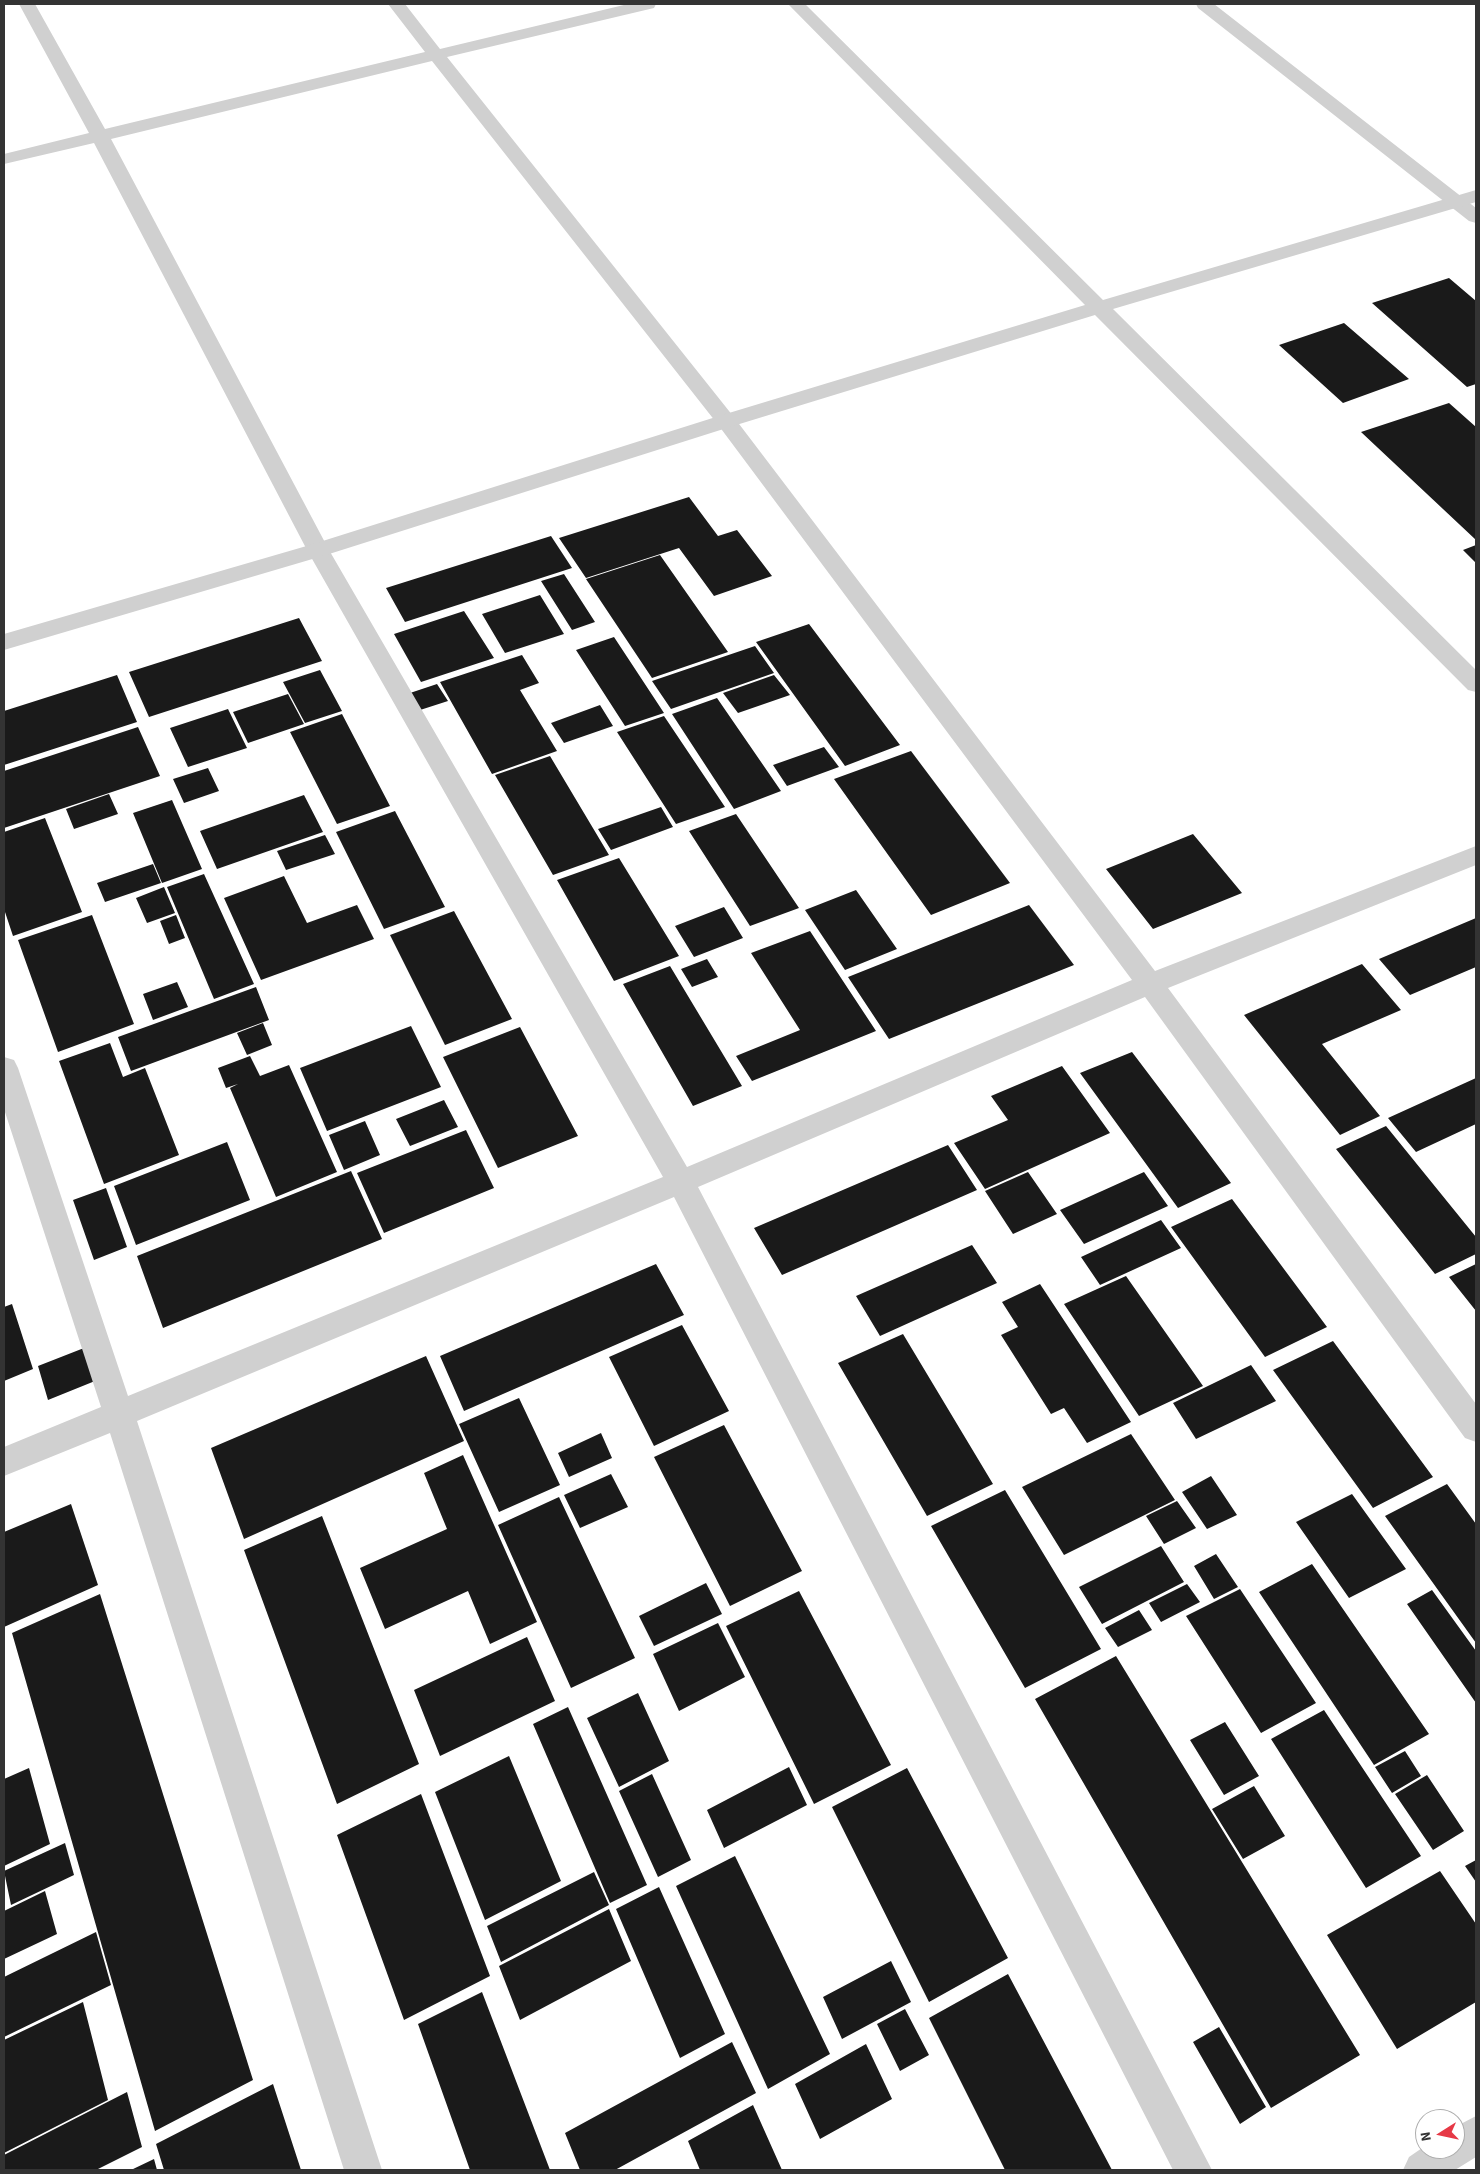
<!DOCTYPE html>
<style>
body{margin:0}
#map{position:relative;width:1480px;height:2174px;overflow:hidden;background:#fff;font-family:"Source Sans 3",sans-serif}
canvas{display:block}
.frame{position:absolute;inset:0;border:5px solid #333;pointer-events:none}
.north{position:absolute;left:1415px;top:2109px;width:50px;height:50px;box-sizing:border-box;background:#fff;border:1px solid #adadad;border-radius:50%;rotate:260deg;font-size:14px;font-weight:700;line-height:20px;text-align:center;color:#333}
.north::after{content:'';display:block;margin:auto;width:18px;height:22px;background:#e63946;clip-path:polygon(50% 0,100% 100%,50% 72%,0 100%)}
</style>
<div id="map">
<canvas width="1480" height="2174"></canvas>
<div class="frame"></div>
<div class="north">N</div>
</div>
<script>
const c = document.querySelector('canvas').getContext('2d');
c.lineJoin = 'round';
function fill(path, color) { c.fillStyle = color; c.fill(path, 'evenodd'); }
fill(new Path2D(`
 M1449,278L1476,301V384L1467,387L1372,303Z
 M1344,323L1409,379L1343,403L1279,345Z
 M1449,403L1476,427V540L1361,432Z
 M689,497L718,536L737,530L772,576L714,596L679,548L586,578L559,538Z
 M551,536L572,568L405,622L386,588Z
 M1476,545V563L1463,550Z
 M660,555L728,652L652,678L586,579Z
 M564,574L595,622L572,630L541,581Z
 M540,595L564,634L505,653L482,614Z
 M464,611L494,658L421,682L394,634Z
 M299,618L322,661L149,717L129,672Z
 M809,624L900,745L845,766L756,642Z
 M614,637L664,713L625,726L576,650Z
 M755,646L774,673L671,709L652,681Z
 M522,655L539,683L520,690L557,751L492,774L440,682Z
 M320,670L342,711L305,723L283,682Z
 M117,675L137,722L4,765V711Z
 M774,675L790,695L738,713L723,693Z
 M437,684L448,701L417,711L407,694Z
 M288,694L304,724L248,743L233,712Z
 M717,698L781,791L734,809L672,714Z
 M600,705L613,726L564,743L551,723Z
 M228,709L247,748L188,767L170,728Z
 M342,714L390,806L337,824L290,732Z
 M664,716L725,807L676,824L617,732Z
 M138,727L160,776L4,828V771Z
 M824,747L839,767L787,786L773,765Z
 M911,751L1010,883L931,915L834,779Z
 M550,756L609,855L553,875L495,775Z
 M208,768L219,791L184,803L173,779Z
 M109,794L118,814L74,829L66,809Z
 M304,795L323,832L217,869L200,831Z
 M172,800L202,869L162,883L133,813Z
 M661,807L673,827L611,850L598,829Z
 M395,811L445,907L384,929L336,832Z
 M736,814L799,908L750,926L689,831Z
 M45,818L82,912L13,936L4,909V832Z
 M1193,834L1242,893L1153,929L1106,869Z
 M325,835L335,854L286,870L277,851Z
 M619,858L679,956L614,981L557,880Z
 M153,864L161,883L105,902L97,883Z
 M204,874L254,984L214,999L167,887Z
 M284,876L307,923L357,905L374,939L261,980L224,898Z
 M164,887L175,913L147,923L136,898Z
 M856,890L897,949L845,970L805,910Z
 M1029,905L1074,965L889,1039L848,977Z
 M724,907L743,938L694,957L675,926Z
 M454,911L512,1019L445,1045L390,935Z
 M92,915L134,1024L58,1052L18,940Z
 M176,915L185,938L169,944L160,921Z
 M1476,918V967L1410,995L1379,959Z
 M810,931L876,1031L752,1081L736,1056L800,1030L751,953Z
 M707,959L718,977L692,987L681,969Z
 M1362,964L1401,1010L1322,1044L1380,1116L1340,1135L1244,1015Z
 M670,966L742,1086L693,1106L623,984Z
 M177,982L188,1007L153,1020L143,994Z
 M256,987L269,1020L131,1071L118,1037Z
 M263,1023L272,1045L247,1055L237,1033Z
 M411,1026L441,1087L327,1131L300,1068Z
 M520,1027L578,1136L498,1168L443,1057Z
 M110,1043L123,1077L145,1068L179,1155L104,1184L59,1061Z
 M1132,1052L1231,1183L1178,1208L1080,1073Z
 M250,1056L260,1076L289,1065L337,1172L276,1197L230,1088L238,1084L226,1088L218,1068Z
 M1062,1066L1110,1133L985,1189L954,1143L1008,1120L991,1096Z
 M1476,1078V1124L1416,1152L1388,1118Z
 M444,1100L458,1127L410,1146L396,1119Z
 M365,1121L380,1155L344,1170L329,1135Z
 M1386,1126L1476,1237V1254L1435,1274L1336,1149Z
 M466,1130L494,1188L384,1233L357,1173Z
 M227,1142L250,1200L136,1245L114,1186Z
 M948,1145L977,1190L782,1275L754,1228Z
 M351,1171L382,1239L163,1328L137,1256Z
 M1028,1172L1057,1214L1013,1234L985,1191Z
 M1144,1172L1168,1206L1084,1244L1060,1210Z
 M106,1188L127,1247L94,1260L73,1200Z
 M1232,1199L1327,1327L1265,1357L1171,1227Z
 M1161,1220L1181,1248L1100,1285L1081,1257Z
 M972,1245L997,1283L880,1336L856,1296Z
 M656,1264L684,1315L464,1411L440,1356Z
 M1476,1264V1311L1449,1277Z
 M1126,1276L1203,1386L1139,1416L1064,1304Z
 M1040,1284L1131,1422L1087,1443L1064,1408L1051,1414L1001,1335L1018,1327L1002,1302Z
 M12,1304L33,1369L4,1381V1307Z
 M682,1325L729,1411L654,1446L609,1357Z
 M903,1334L993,1484L927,1516L838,1363Z
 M1333,1341L1433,1477L1373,1508L1273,1370Z
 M84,1348L95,1381L48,1400L38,1366Z
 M426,1356L464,1441L244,1539L211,1448Z
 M1251,1365L1276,1401L1196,1439L1173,1403Z
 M519,1398L560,1485L499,1512L459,1424Z
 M724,1425L802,1571L730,1606L654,1457Z
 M601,1433L612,1458L569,1477L558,1453Z
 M1131,1434L1175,1500L1064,1555L1022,1487Z
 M463,1455L537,1622L490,1644L468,1591L385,1629L360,1568L447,1529L424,1473Z
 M611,1474L628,1507L580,1528L564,1495Z
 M1211,1476L1237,1515L1207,1529L1182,1492Z
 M1447,1484L1476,1524V1643L1385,1516Z
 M1005,1490L1101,1649L1025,1688L931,1526Z
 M1352,1494L1406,1569L1349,1598L1296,1522Z
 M559,1497L635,1658L571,1688L498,1525Z
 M1177,1501L1196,1528L1164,1544L1146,1516Z
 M71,1504L98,1585L4,1627V1532Z
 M322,1516L419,1764L337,1804L244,1550Z
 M1161,1546L1184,1582L1102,1624L1079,1587Z
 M1216,1554L1238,1587L1214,1599L1194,1566Z
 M1312,1564L1429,1734L1374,1765L1259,1592Z
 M706,1583L722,1614L654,1646L639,1616Z
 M1187,1584L1200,1602L1161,1622L1149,1603Z
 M1240,1589L1316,1703L1261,1733L1186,1616Z
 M1432,1590L1476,1651V1703L1407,1604Z
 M799,1591L891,1765L814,1804L726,1626Z
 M100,1594L253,2080L155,2131L12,1633Z
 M1139,1610L1152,1630L1118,1647L1105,1628Z
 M718,1623L745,1677L679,1711L653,1654Z
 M527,1637L555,1701L440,1756L414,1690Z
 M1116,1656L1360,2055L1271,2108L1035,1699Z
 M638,1693L669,1761L619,1787L587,1718Z
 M568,1707L647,1885L610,1903L533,1724Z
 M1324,1710L1421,1856L1366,1888L1271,1739Z
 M1225,1722L1259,1776L1224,1795L1190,1740Z
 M1405,1751L1421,1776L1392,1793L1375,1767Z
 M509,1756L561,1881L485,1920L435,1792Z
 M789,1767L807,1805L724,1848L707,1810Z
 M29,1768L50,1844L4,1866V1779Z
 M907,1768L1008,1958L929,2002L832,1807Z
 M652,1774L691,1860L658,1877L619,1791Z
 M1427,1775L1464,1831L1433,1850L1395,1794Z
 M1254,1786L1285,1836L1243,1859L1212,1809Z
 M421,1794L490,1976L404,2020L337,1835Z
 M65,1843L74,1875L11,1905L4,1871Z
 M735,1856L830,2054L768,2089L676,1886Z
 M1476,1860V1882L1465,1866Z
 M1440,1871L1476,1924V2002L1397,2049L1327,1935Z
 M594,1872L609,1905L501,1962L487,1926Z
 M659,1887L725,2034L680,2058L616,1909Z
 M45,1891L57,1934L4,1959V1911Z
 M609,1909L631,1961L520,2020L499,1966Z
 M96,1932L111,1985L4,2037V1977Z
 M891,1961L911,2002L842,2039L823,1997Z
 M1008,1974L1112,2170H1005L929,2018Z
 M482,1992L550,2170H470L418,2024Z
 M83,2002L108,2100L4,2153V2040Z
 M905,2009L929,2055L900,2071L877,2024Z
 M1219,2027L1266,2107L1240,2124L1193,2042Z
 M732,2042L756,2093L615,2170H580L565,2133Z
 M866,2044L892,2099L820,2139L795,2084Z
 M273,2084L301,2170H164L156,2144Z
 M127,2092L142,2147L96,2170H4V2155Z
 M753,2105L782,2170H700L688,2141Z
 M154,2159L157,2170H131Z`), '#1a1a1a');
fill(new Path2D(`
 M19,4H35L105,129L425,52L388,4H405L440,49L628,4H656L654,8L447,57L733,416L1155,971L1476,846V865L1168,988L1476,1404V1442L1465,1438L1145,997L698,1187L1212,2170H1173L674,1197L137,1421L382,2170H344L110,1433L4,1476V1447L101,1407L4,1109V1057L14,1060L18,1068L128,1396L663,1177L307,550L94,143L4,164V154L89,133ZM432,61L719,426L1132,980L687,1167L329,550L111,139Z
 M1196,4H1214L1476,208V223L1469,221L1198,8Z
 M1476,2116V2157L1455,2170H1403L1409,2157L1425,2146V2149H1455V2127Z`), '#d0d0d0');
fill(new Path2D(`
 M788,4H805L1103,300L1476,190V202L1113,309L1476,670V692L1468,690L1095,315L733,426L326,555L4,650V634L310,545L719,416L1085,305Z`), '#d0d0d0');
</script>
